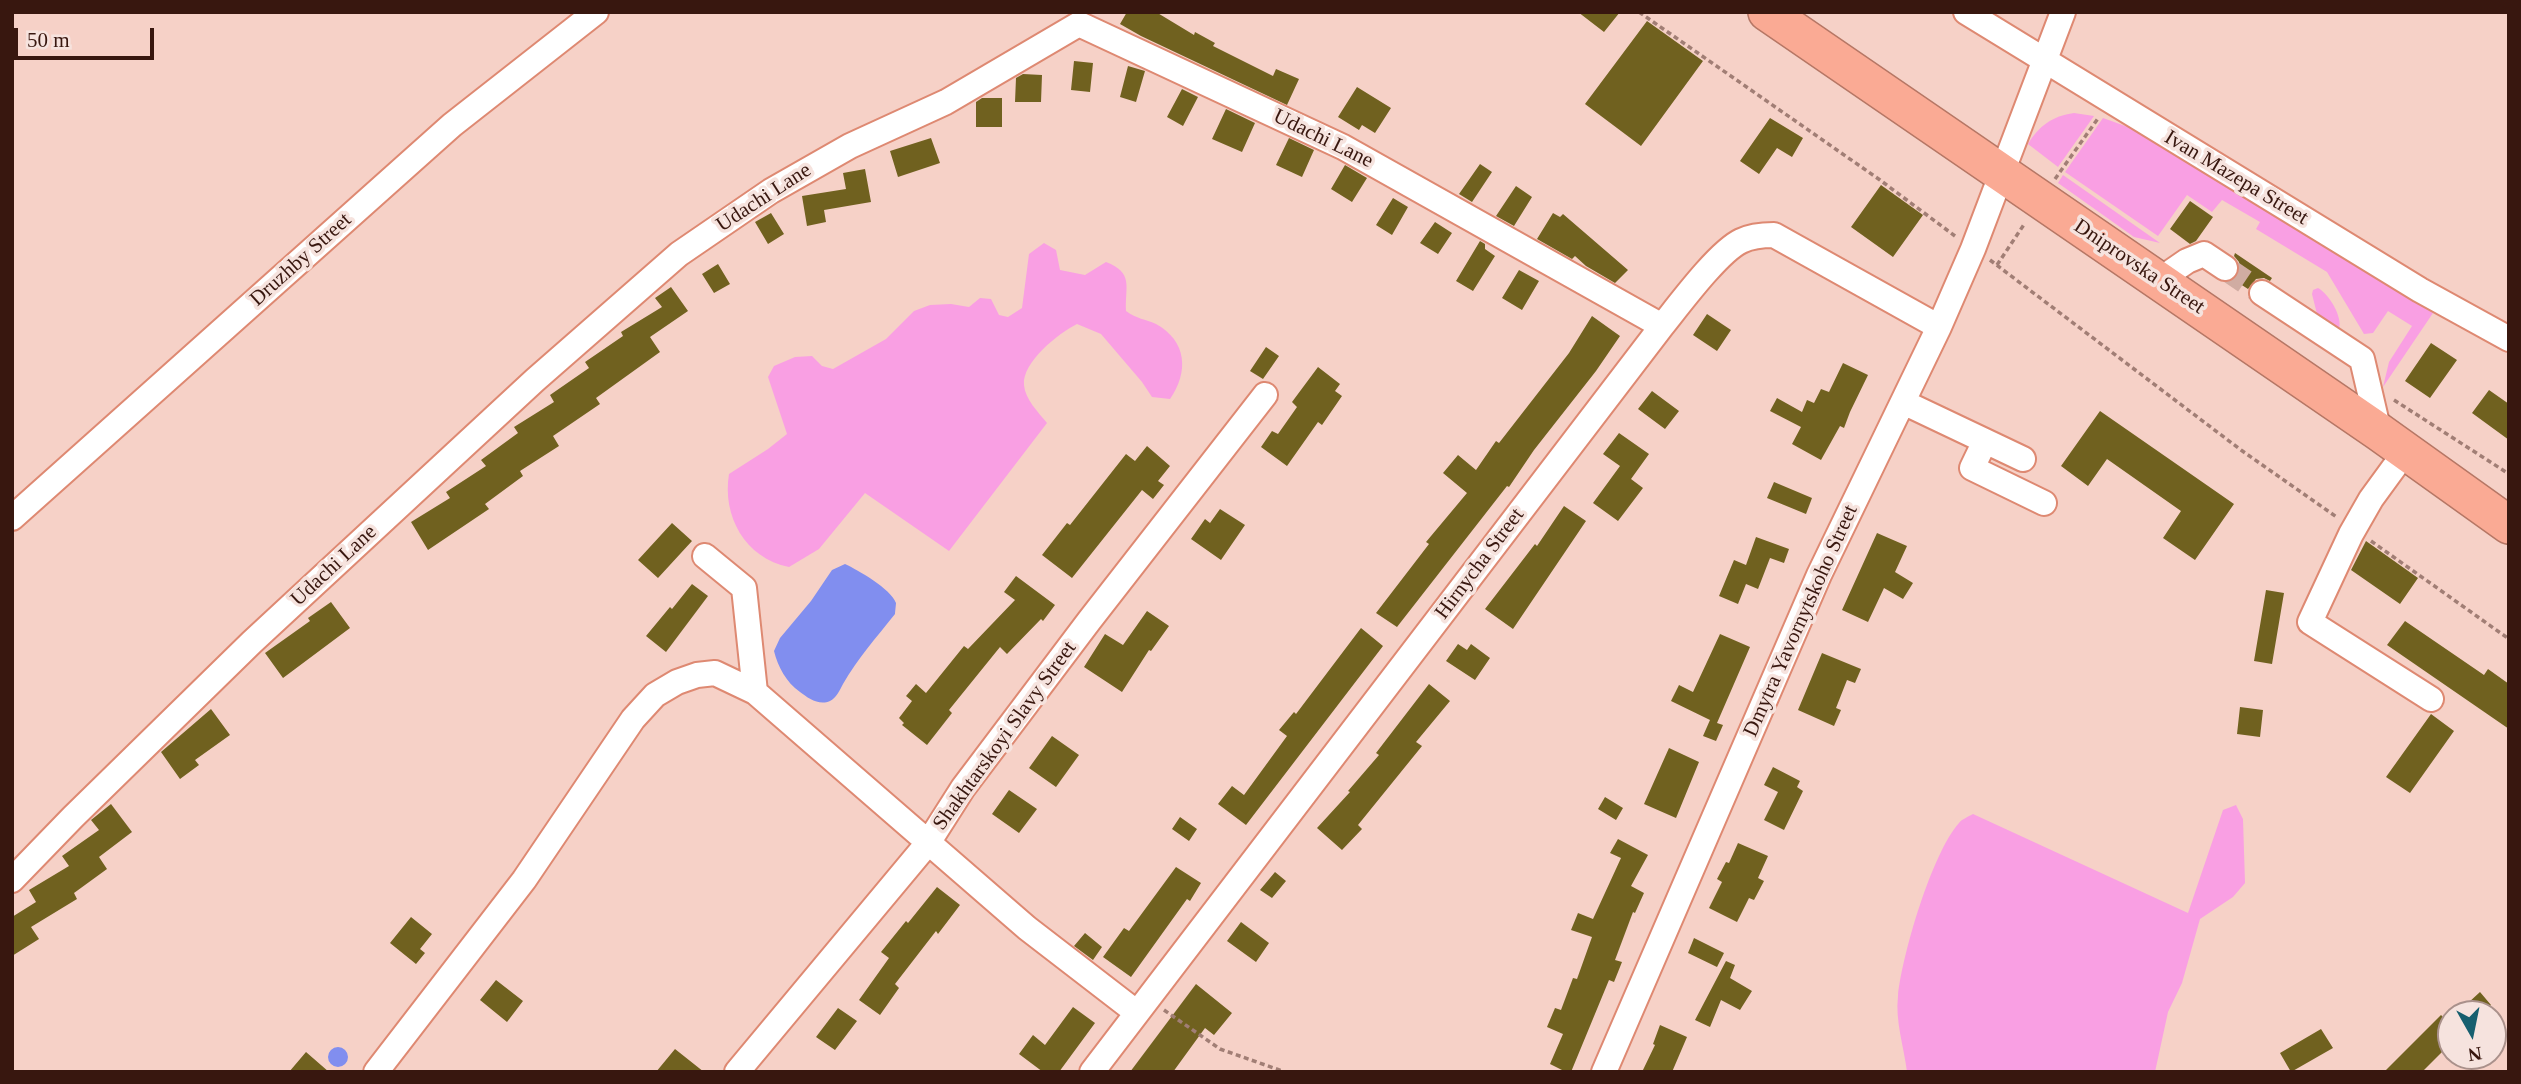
<!DOCTYPE html>
<style>
body{margin:0}
#map{position:relative;width:2521px;height:1084px;overflow:hidden;background:#f6d1c7;font-family:"Times New Roman",serif}
canvas{display:block}
.frame{position:absolute;inset:0;border:14px solid #38170f;pointer-events:none}
.north{position:absolute;left:2437px;top:1000px;width:70px;height:70px;box-sizing:border-box;background:#f6e3de;border:2px solid #aa918b;border-radius:50%;rotate:171deg;font-size:19px;font-weight:700;line-height:28px;text-align:center;color:#38170f}
.north::after{content:'';display:block;margin:auto;width:24px;height:32px;background:#175f6f;clip-path:polygon(50% 0,100% 100%,50% 72%,0 100%)}
.scale{position:absolute;left:14px;top:28px;width:140px;height:32px;box-sizing:border-box;border:4px solid #38170f;border-top:0;padding-left:9px;font-size:21px;line-height:24px;white-space:nowrap;color:#38170f;-webkit-text-stroke:5px #f6e3de;paint-order:stroke}
</style>
<div id="map">
<canvas width="2521" height="1084"></canvas>
<div class="frame"></div>
<div class="north">N</div>
<div class="scale">50 m</div>
</div>
<script>
const c = document.querySelector('canvas').getContext('2d');
c.lineJoin = 'round';
function fill(path, color) { c.fillStyle = color; c.fill(path, 'evenodd'); }
function strokePath(path, color, width, dash) { c.strokeStyle = color; c.lineWidth = width; c.lineCap = dash ? 'butt' : 'round'; c.setLineDash(dash || []); c.stroke(path); }
function write(font, color, halo, rows, align = 'center') {
  c.font = font + ' "Times New Roman",serif'; c.lineWidth = 7; c.setLineDash([]); c.textBaseline = 'middle'; c.strokeStyle = halo; c.fillStyle = color; for (const [text, x, y, turn = 0] of rows) {
    c.save(); c.translate(x, y); c.rotate((+turn || 0) * Math.PI / 180); c.textAlign = isNaN(turn) ? turn : align; if (halo) c.strokeText(text, 0, 0); c.fillText(text, 0, 0); c.restore();
  }
}
fill(new Path2D(`
 M2074,113L2094,116L2058,167L2028,144C2039,126 2052,116 2074,113Z
 M2103,118L2128,127L2143,135L2433,313L2383,387L2389,362L2412,326L2388,311L2373,333L2364,334L2327,272L2256,229L2260,222L2222,200L2212,212L2187,195L2158,236L2065,172Z
 M2063,175L2160,243L2134,237L2058,183Z
 M1044,243L1056,250L1060,270L1085,275L1106,262C1134,273 1125,286 1126,311C1137,319 1145,319 1156,324C1187,341 1189,372 1170,399L1152,397L1142,382L1101,334L1077,324C1059,333 1022,362 1024,385C1025,399 1038,412 1047,423L949,551L865,493L819,549L789,567C745,558 722,516 729,474L768,449L787,434L768,377L774,366L795,357L812,356L822,366L833,369L886,339L914,311L930,305L951,304L969,307L980,298L991,299L999,315L1008,317L1022,308L1029,254Z
 M2318,288C2329,294 2343,317 2339,329L2318,318L2312,294L2313,290Z
 M2236,805L2243,819L2245,883L2233,897L2200,919L2182,983L2168,1012L2155,1072H1907C1904,1047 1895,1021 1898,996C1902,955 1932,853 1959,823C1962,819 1968,817 1973,814L2188,913L2223,810Z`), '#f99fe3');
fill(new Path2D(`
 M845,564C858,570 891,589 896,603C896,604 895,613 895,614C876,638 858,658 843,684C840,690 836,698 830,701C819,706 808,698 800,692C786,682 778,667 774,651L780,638L811,601L832,570Z
 M328 1057a10 10 0 1 1 20 0a10 10 0 1 1-20 0Z`), '#818eef');
fill(new Path2D(`
 M1127,12H1156L1194,35L1195,32L1215,43L1213,46L1273,76L1276,69L1299,79L1287,105L1141,36L1120,24Z
 M1578,12H1620L1604,32Z
 M1647,21L1703,61L1641,146L1585,104Z
 M1074,61L1093,63L1090,92L1071,90Z
 M1128,66L1145,71L1136,102L1120,97Z
 M1023,74L1042,75L1041,102H1015L1016,78Z
 M1357,87L1391,108L1375,133L1362,125L1359,130L1338,117Z
 M1182,89L1198,97L1183,126L1167,117Z
 M982,98H1002V127H976V102Z
 M1226,109L1255,123L1242,152L1212,139Z
 M1770,118L1803,138L1792,157L1777,148L1759,174L1740,161Z
 M931,138L940,163L898,177L890,151Z
 M1289,138L1314,150L1302,177L1276,165Z
 M1480,164L1492,172L1472,202L1459,194Z
 M1345,165L1367,178L1352,202L1331,189Z
 M865,169L871,202L824,210L826,222L807,226L802,196L846,189L843,173Z
 M1881,185L1923,215L1893,257L1851,227Z
 M1516,186L1532,197L1514,226L1496,216Z
 M1393,198L1408,207L1392,235L1376,225Z
 M2190,201L2213,217L2196,241L2190,244L2170,229Z
 M771,213L784,234L768,244L755,222Z
 M1553,213L1560,217L1563,214L1628,270L1615,283L1586,266L1575,256L1572,259L1537,239Z
 M1435,222L1452,233L1438,254L1420,243Z
 M1480,241L1485,244V249L1495,256L1473,291L1456,281Z
 M2235,253L2272,278L2270,281L2264,278L2256,279L2248,289L2234,280L2240,270L2239,262L2234,256Z
 M718,264L730,284L714,293L702,274Z
 M1519,270L1539,281L1522,310L1502,298Z
 M671,287L688,311L650,337L660,352L596,398L600,404L553,436L559,446L520,471L523,476L485,504L489,509L428,550L411,522L450,498L446,492L486,466L481,460L518,433L514,427L554,402L550,395L589,368L585,362L623,336L621,332L662,307L655,298Z
 M1707,314L1731,330L1717,351L1693,335Z
 M1592,316L1620,336L1596,371L1534,450L1509,487L1507,486L1397,627L1376,613L1429,544L1426,542L1467,493L1443,473L1458,455L1476,470L1496,441L1499,443L1569,353Z
 M2431,343L2457,360L2430,398L2405,381Z
 M1266,347L1279,356L1263,379L1250,371Z
 M1843,363L1868,375L1850,412L1844,428L1840,426L1821,460L1792,444L1801,427L1770,411L1777,398L1802,412L1807,400L1814,403L1821,389L1829,392Z
 M1318,367L1340,384L1335,391L1342,396L1322,425L1318,422L1287,466L1261,447L1272,431L1278,434L1297,407L1292,402Z
 M2489,390L2509,404V440L2472,413Z
 M1652,391L1679,411L1665,429L1638,409Z
 M2100,411L2234,504L2195,560L2163,538L2181,511L2107,459L2088,486L2061,466Z
 M1619,433L1649,454L1631,479L1643,488L1618,521L1593,503L1620,466L1603,454Z
 M1147,446L1170,466L1158,481L1164,485L1153,499L1142,490L1072,578L1042,555L1067,523L1070,525L1126,454L1135,461Z
 M1774,482L1812,498L1806,514L1767,498Z
 M1564,506L1586,521L1513,629L1485,609L1535,544L1537,546Z
 M1220,509L1245,525L1221,560L1191,539L1205,519L1210,523Z
 M672,523L692,541L658,578L638,560Z
 M1877,533L1907,546L1895,572L1913,583L1903,599L1884,588L1868,622L1842,610Z
 M1756,537L1789,549L1784,563L1770,558L1758,589L1746,584L1738,604L1719,596L1734,560L1746,565Z
 M2366,541L2418,578L2400,604L2351,570Z
 M1016,576L1055,605L1043,621L1041,619L1007,654L1000,647L949,710L952,713L927,745L902,725L904,723L899,718L912,701L906,696L916,684L926,693L964,646L968,649L1015,600L1004,592Z
 M692,584L708,596L666,652L646,636L670,607L672,609Z
 M2266,590L2284,593L2272,664L2254,661Z
 M331,602L350,628L283,678L265,653L310,621L308,618Z
 M1147,611L1169,626L1151,651L1149,650L1122,692L1084,667L1105,634L1123,645Z
 M2405,621L2484,675L2488,669L2509,684V729L2387,645Z
 M1361,628L1383,646L1246,825L1218,804L1232,786L1244,795L1287,736L1279,730L1294,712L1296,714Z
 M1720,634L1750,647L1717,723L1723,725L1716,741L1703,736L1710,720L1671,701L1679,685L1693,692Z
 M1458,644L1467,650L1471,644L1490,658L1475,680L1446,661Z
 M1822,653L1861,669L1855,683L1847,680L1836,708L1841,710L1834,726L1798,710Z
 M1429,684L1450,701L1416,742L1422,746L1358,825L1362,829L1342,850L1317,828L1350,792L1348,791L1379,755L1376,753Z
 M2240,707L2263,710L2260,737L2237,734Z
 M211,709L230,735L195,760L199,765L180,779L161,752Z
 M2431,714L2454,731L2410,793L2386,777Z
 M1052,736L1079,755L1056,787L1029,768Z
 M1669,748L1699,762L1676,818L1644,804Z
 M1773,767L1800,781L1797,787L1803,791L1784,830L1764,820L1778,792L1764,785Z
 M1009,790L1037,809L1019,833L992,814Z
 M1605,797L1623,808L1616,820L1598,809Z
 M111,804L132,832L99,857L107,869L74,893L77,899L31,927L39,939L12,956V917L36,902L29,890L69,866L62,856L99,830L91,820Z
 M1180,817L1197,829L1189,841L1172,829Z
 M1618,839L1648,855L1631,886L1644,893L1635,913L1633,912L1615,960L1622,962L1614,982L1609,980L1571,1072H1566L1550,1064L1563,1034L1547,1027L1555,1008L1561,1010L1573,978L1577,979L1592,937L1571,930L1578,913L1593,919L1621,858L1610,853Z
 M1738,843L1768,856L1758,878L1764,881L1754,900L1749,898L1737,922L1709,908L1722,882L1717,879L1726,862L1729,863Z
 M1176,867L1201,883L1190,901L1187,899L1131,977L1103,957L1124,928L1129,931Z
 M1275,872L1286,881L1272,898L1260,890Z
 M937,887L960,905L938,934L936,931L895,984L899,988L880,1015L859,1000L889,958L881,952L906,921L908,923Z
 M411,917L432,934L420,949L425,953L416,964L390,943Z
 M1241,922L1269,943L1256,962L1227,941Z
 M1085,933L1102,947L1093,960L1074,946Z
 M1694,938L1724,953L1717,967L1688,953Z
 M1726,961L1735,965L1730,978L1752,991L1740,1010L1721,1000L1710,1027L1695,1020Z
 M496,980L523,1001L507,1022L480,1000Z
 M1196,984L1232,1013L1214,1035L1205,1028L1173,1072H1130Z
 M2480,992L2491,1005L2481,1014H2456Z
 M1073,1007L1095,1023L1059,1072H1043L1019,1054L1033,1035L1045,1045Z
 M838,1008L857,1021L835,1050L816,1037Z
 M2441,1015L2451,1025V1043L2422,1072H2384Z
 M1660,1025L1687,1037L1672,1072H1642L1655,1045L1653,1044Z
 M2321,1029L2333,1048L2291,1072L2280,1053Z
 M675,1049L704,1072H656Z
 M306,1052L329,1072H289Z`), '#70611f');
strokePath(new Path2D(`
 M2225,268L2262,293`), '#d0aca2', 24, [24, 12]);
const minor = new Path2D(`
 M1966,12L2420,290L2509,339
 M2158,281L2187,261L2204,254L2225,268
 M2262,293L2362,359L2379,432
 M1903,402L2023,459
 M1985,441L1972,468L2044,503
 M2406,451L2371,499L2351,534L2310,622L2431,699
 M12,518L452,125L596,12
 M705,556L744,588L755,692
 M12,880L73,817L252,642L535,380L679,254L771,191L850,146L946,102L1079,24L1343,147L1662,326
 M376,1072L524,880L633,719L655,695L677,682L697,675L715,673L755,692L1027,928L1136,1012
 M737,1072L928,843L963,788L1089,621L1265,395
 M1092,1072L1662,326C1679,305 1718,252 1741,241C1751,236 1763,235 1774,235L1939,327
 M1604,1072L1819,575L1939,327L1973,249L2063,12`);
const highway = new Path2D(`
 M1767,12L2379,432L2509,525`);
strokePath(minor, '#de8972', 28);
strokePath(highway, '#b67765', 40);
strokePath(new Path2D(`
 M1639,12L1880,180L1955,236
 M2055,179L2099,117
 M1990,260L2241,450L2338,518
 M1997,265L2025,223
 M2394,400L2509,474
 M2371,541L2509,639
 M1164,1010L1220,1049L1285,1072`), '#a17e75', 3.5, [5, 3.5]);
strokePath(minor, '#fff', 24);
strokePath(highway, '#faaa94', 37);
write('21px', '#38170f', '#f6e3de', [
 ["Udachi Lane",1323,139,26],
 ["Ivan Mazepa Street",2236,178,31],
 ["Udachi Lane",764,198,-33],
 ["Druzhby Street",301,260,-42],
 ["Dniprovska Street",2139,267,34],
 ["Hirnycha Street",1480,564,-53],
 ["Udachi Lane",334,566,-43],
 ["Dmytra Yavornytskoho Street",1801,621,-66],
 ["Shakhtarskoyi Slavy Street",1005,736,-54]
]);
</script>
